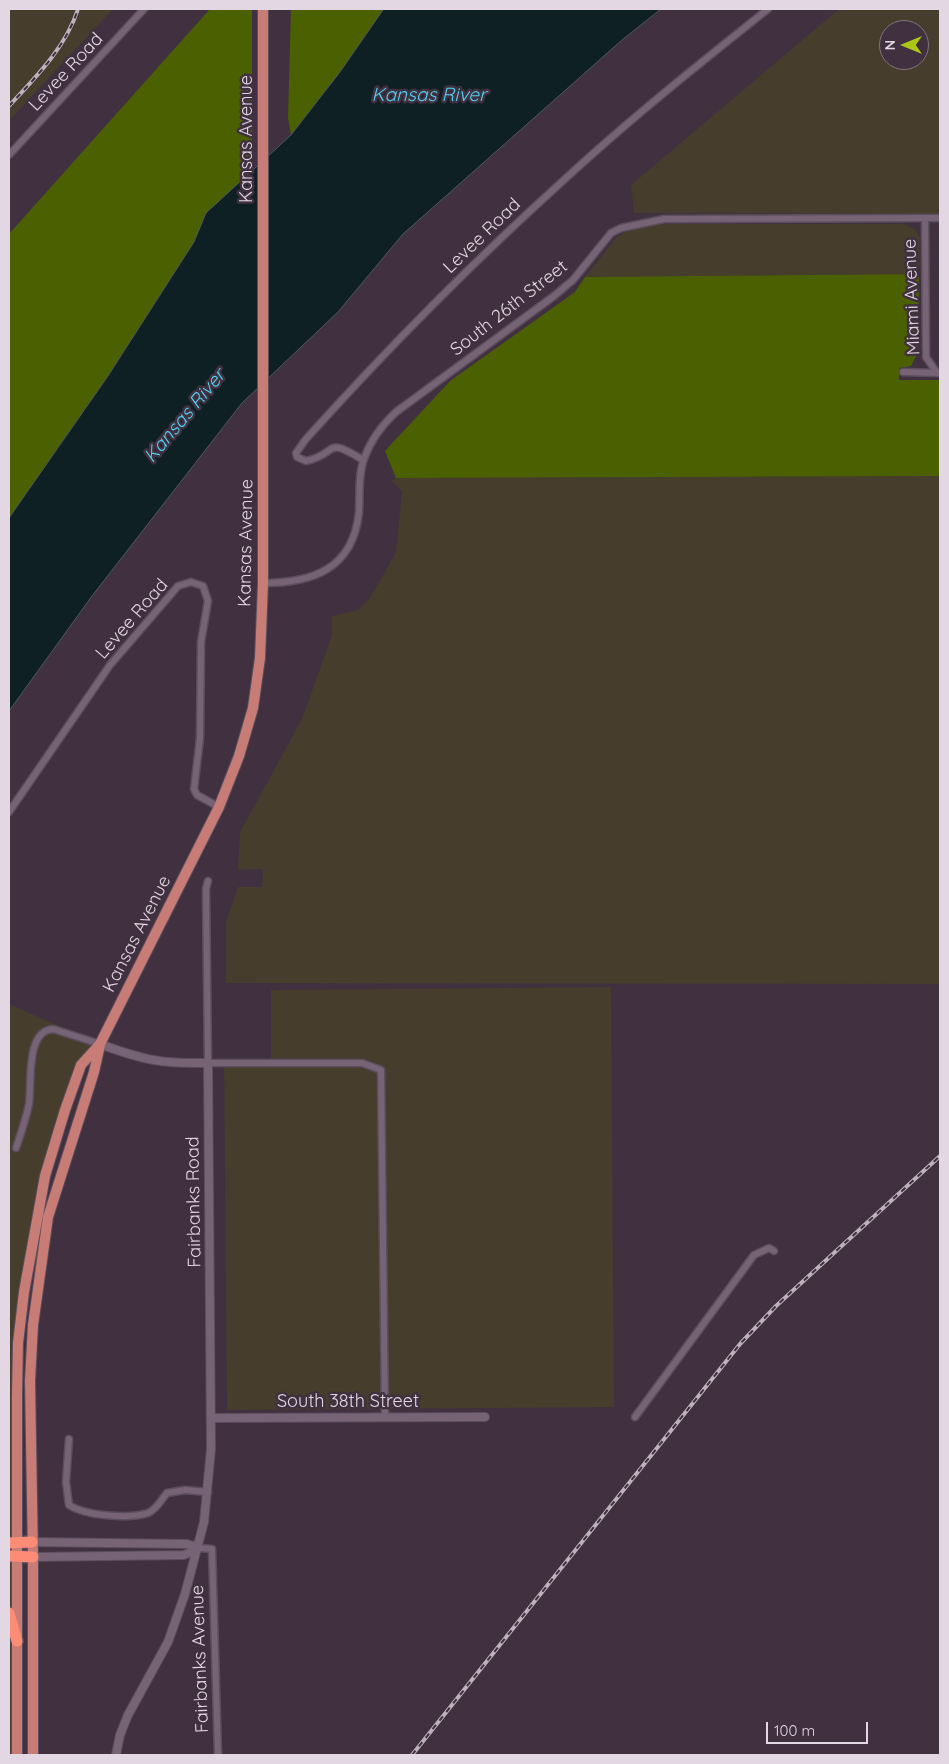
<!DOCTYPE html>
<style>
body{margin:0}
#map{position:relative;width:949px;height:1764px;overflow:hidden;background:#413040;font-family:Quicksand,sans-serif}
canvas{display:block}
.frame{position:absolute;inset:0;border:10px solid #e2d7e2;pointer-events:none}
.north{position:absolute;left:879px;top:20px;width:50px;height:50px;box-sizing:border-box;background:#413040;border:1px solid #817381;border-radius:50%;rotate:270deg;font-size:14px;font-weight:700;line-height:20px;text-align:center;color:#e2d7e2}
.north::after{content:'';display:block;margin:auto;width:18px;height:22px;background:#acc613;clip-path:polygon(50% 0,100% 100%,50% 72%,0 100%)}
.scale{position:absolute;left:766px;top:1722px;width:102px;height:22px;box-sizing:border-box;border:2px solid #e2d7e2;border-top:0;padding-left:6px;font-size:15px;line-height:18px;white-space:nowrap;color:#e2d7e2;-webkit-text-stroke:4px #413040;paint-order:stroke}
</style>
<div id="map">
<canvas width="949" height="1764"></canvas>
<div class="frame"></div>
<div class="north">N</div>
<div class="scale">100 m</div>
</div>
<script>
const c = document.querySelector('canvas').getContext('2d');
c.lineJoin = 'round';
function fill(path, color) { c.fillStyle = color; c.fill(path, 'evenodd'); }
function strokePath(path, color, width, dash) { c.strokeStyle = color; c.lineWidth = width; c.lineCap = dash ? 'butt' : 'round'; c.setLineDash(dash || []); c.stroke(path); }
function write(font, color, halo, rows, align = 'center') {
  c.font = font + ' Quicksand,sans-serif'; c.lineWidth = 5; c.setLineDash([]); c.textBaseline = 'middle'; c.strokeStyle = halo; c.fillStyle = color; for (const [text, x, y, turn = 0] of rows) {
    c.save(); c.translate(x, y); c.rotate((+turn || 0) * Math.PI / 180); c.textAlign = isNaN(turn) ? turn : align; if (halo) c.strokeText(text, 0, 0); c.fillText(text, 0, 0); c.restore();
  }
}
fill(new Path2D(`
 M9,9H113L9,121Z
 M839,9H940V214L634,213L631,185ZM889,30H919V60H889Z
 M650,224H904L915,229L920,238L919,274L585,277L618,236L634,227Z
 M940,476V984L226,983V922L238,887H262L263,869L238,870L240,832L302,719L332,635V616L358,610L370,598L396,552L402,491L392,481L396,478Z
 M611,987L614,1407L227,1410L224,1060H271V990Z
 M9,1004L100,1044L81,1065L45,1176L18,1343L17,1755H9Z`), '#463d2c');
fill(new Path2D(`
 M210,9H252V172L206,213L194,242L108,376L9,518V234Z
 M291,9H384L340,72L291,135L288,118Z
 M919,274L918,352L911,366L899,368V380H940V476L396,478L385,451L450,381L575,292L585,277Z`), '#4b6001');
const water = new Path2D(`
 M384,9H661L622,40L403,234L338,312L242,403L92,596L9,711V518L108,376L194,242L206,213L291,135L340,72Z`);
fill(water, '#0f2025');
strokePath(water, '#4e575e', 1);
const minor = new Path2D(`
 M9,155L144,9
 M925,218L926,357L937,373
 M903,372L939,373
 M363,460C323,435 339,454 306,461L297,457L296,453L306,439C388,348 474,261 565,179C630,119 699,64 768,9
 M263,583C313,583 353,569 359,512C360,495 358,475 364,459C371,439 382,425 396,412L554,296L573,280L611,233L621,228L664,219L940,218
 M9,812L110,665L178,586L191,582L203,586L208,601L201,642L200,738L194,789L197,795L219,807
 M208,881L206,889L208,1063H362L381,1070L385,1416
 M16,1148C21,1133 26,1119 29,1104C32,1084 25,1031 53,1029L100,1044
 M635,1417L754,1255L769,1248L774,1251
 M69,1439L66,1482L69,1505C86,1516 129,1519 148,1513C156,1510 161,1500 167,1493L185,1490L208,1492
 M199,1548L212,1549L218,1755`);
const tertiary = new Path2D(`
 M100,1044C143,1060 162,1064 208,1063L211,1449L204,1522L185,1594L168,1642L128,1715L120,1735L116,1755
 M211,1418L485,1417
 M32,1542L187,1544L199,1548
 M33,1557L184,1555L199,1548`);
const primary = new Path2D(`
 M17,1755V1396L18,1343L24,1292L45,1176L65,1110L81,1065L100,1044L219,807L239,756L253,708L260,658L263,583V9
 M33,1755V1557L30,1381L33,1325L48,1217L94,1072L100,1045`);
const motorway = new Path2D(`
 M9,1543L32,1542
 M9,1556L33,1557
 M9,1613L17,1641`);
strokePath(minor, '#5b4d5b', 9);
strokePath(tertiary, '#5b4d5b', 10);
strokePath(primary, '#5b4d5b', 12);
strokePath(motorway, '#5b4d5b', 14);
strokePath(minor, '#776376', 6);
strokePath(tertiary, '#776376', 8);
strokePath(primary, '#c77c76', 10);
strokePath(motorway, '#fd8c76', 11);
const rail = new Path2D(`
 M9,106C36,77 66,47 78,9
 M412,1755L740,1344L776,1306L940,1156`);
strokePath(rail, '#bdb1bd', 4);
strokePath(rail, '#413040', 2, [5.5]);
write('18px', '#e2d7e2', '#413040', [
 ["Levee Road",66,72,-47],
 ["Kansas Avenue",247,139,-90],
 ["Levee Road",482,236,-44],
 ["Miami Avenue",912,297,-92],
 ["South 26th Street",509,308,-38],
 ["Kansas Avenue",246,543,-89],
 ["Levee Road",132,619,-49],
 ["Kansas Avenue",137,934,-63],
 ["Fairbanks Road",194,1202,-91],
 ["South 38th Street",348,1402],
 ["Fairbanks Avenue",200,1659,-92]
]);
write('italic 19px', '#4ed3f4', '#413040', [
 ["Kansas River",429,95],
 ["Kansas River",185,416,-50]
]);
</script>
